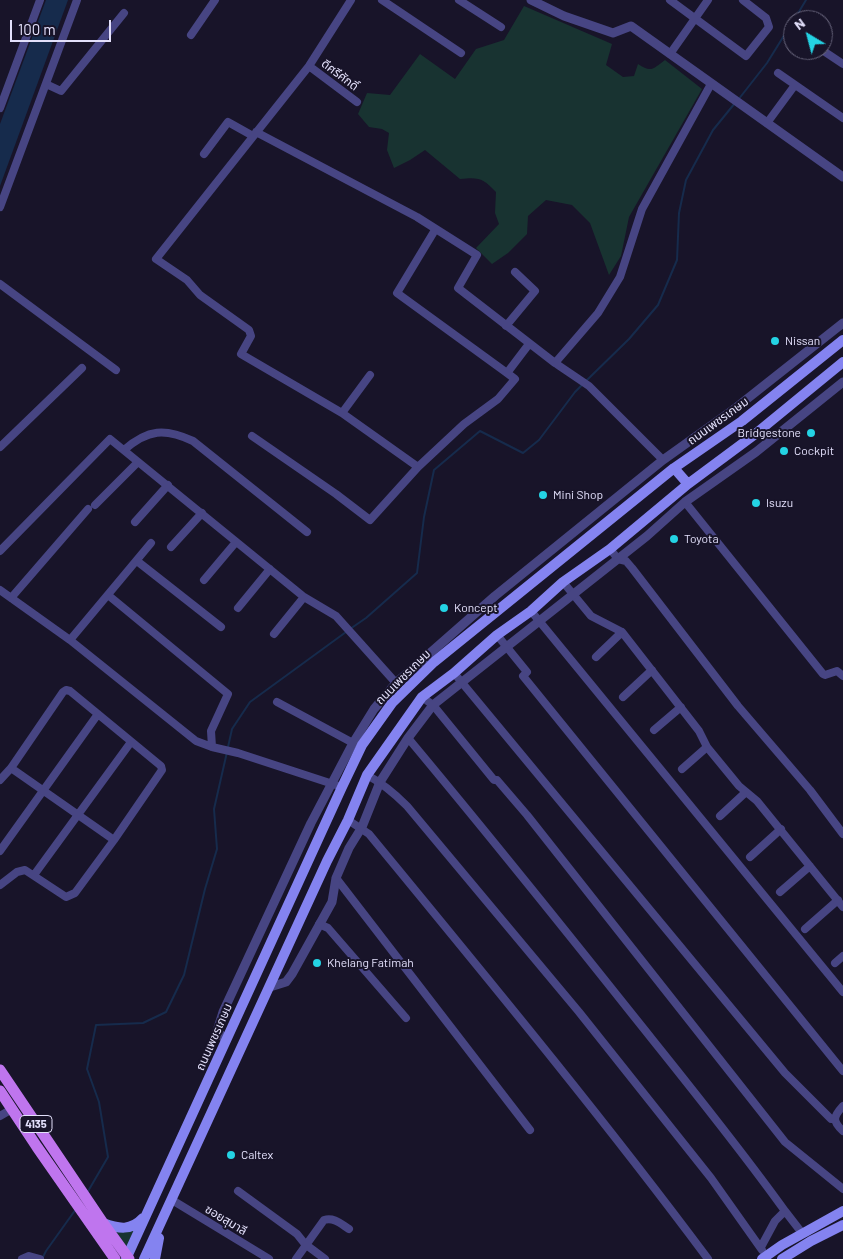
<!DOCTYPE html>
<meta charset="utf-8">
<style>
body{margin:0}
#map{position:relative;width:843px;height:1259px;overflow:hidden;background:#181429;font-family:Barlow,sans-serif}
canvas{display:block}
.north{position:absolute;left:783px;top:10px;width:50px;height:50px;box-sizing:border-box;background:#181429;border:1px solid #69667d;border-radius:50%;rotate:323deg;font-size:14px;font-weight:700;line-height:20px;text-align:center;color:#e3e0fb}
.north::after{content:'';display:block;margin:auto;width:18px;height:22px;background:#24d3e4;clip-path:polygon(50% 0,100% 100%,50% 72%,0 100%)}
.scale{position:absolute;left:10px;top:20px;width:101px;height:22px;box-sizing:border-box;border:2px solid #e3e0fb;border-top:0;padding-left:6px;font-size:15px;line-height:18px;white-space:nowrap;color:#e3e0fb;-webkit-text-stroke:4px #181429;paint-order:stroke}
</style>
<div id="map">
<canvas width="843" height="1259"></canvas>
<div class="north">N</div>
<div class="scale">100 m</div>
</div>
<script>
const c = document.querySelector('canvas').getContext('2d');
c.lineJoin = 'round';
function fill(path, color) { c.fillStyle = color; c.fill(path, 'evenodd'); }
function strokePath(path, color, width, dash) { c.strokeStyle = color; c.lineWidth = width; c.lineCap = dash ? 'butt' : 'round'; c.setLineDash(dash || []); c.stroke(path); }
function write(font, color, halo, rows, align = 'center') {
  c.font = font + ' Barlow,"Noto Sans Thai",sans-serif'; c.lineWidth = 4; c.setLineDash([]); c.textBaseline = 'middle'; c.strokeStyle = halo; c.fillStyle = color; for (const [text, x, y, turn = 0] of rows) {
    c.save(); c.translate(x, y); c.rotate((+turn || 0) * Math.PI / 180); c.textAlign = isNaN(turn) ? turn : align; if (halo) c.strokeText(text, 0, 0); c.fillText(text, 0, 0); c.restore();
  }
}
fill(new Path2D(`
 M524,6L612,44L606,65L623,77L634,76L638,64C651,73 653,69 665,60L702,89L629,217L621,256L609,275L590,223L572,205L546,200L528,216L527,234L508,253L492,264L476,248L499,224L495,213L496,192C483,178 479,177 460,179L425,150L410,160L394,168L387,150L389,133L382,129L369,127L358,114L367,93L390,95L420,54L455,79L476,49L504,40Z
 M136,1229L126,1248L115,1232Z`), '#183331');
fill(new Path2D(`
 M46,0H68L0,186V124Z`), '#162b4c');
strokePath(new Path2D(`
 M794,20L806,0
 M738,100L767,63L793,21
 M586,381L629,339L658,305L677,260L679,213L686,180L713,130L735,103
 M350,629L366,618L417,573L424,517L434,470L480,431L523,453L539,440L575,392L583,384
 M228,747L232,729L250,702L346,632
 M87,1193L108,1157L99,1102L87,1069L96,1025L143,1023L166,1012L184,975L205,889L217,849L214,809L227,752
 M42,1259L46,1251L76,1209`), '#162b4c', 2);
strokePath(new Path2D(`
 M351,0L309,66L156,259L187,280L200,295L249,330L251,336L241,354L342,413L418,467
 M382,0L461,53
 M459,0L501,27
 M670,0L746,56L769,27L766,18L743,0
 M191,35L215,0
 M822,50L843,64
 M670,54L708,0
 M309,66L357,102
 M778,73L843,118
 M46,84L61,91L124,13
 M0,108L40,0
 M767,123L795,85
 M256,132L417,217L477,255L458,288L555,363L589,386L663,460
 M204,154L228,122L253,136
 M0,207L77,0
 M435,230L397,293L507,373
 M0,284L116,370
 M506,326L535,291L515,272
 M555,363L598,313L620,277L642,209L711,84
 M342,413L370,375
 M252,436L336,494L370,520L418,467L464,424L498,399L515,379L507,373L529,344
 M0,447L82,368
 M124,450C148,429 165,428 193,441L307,532
 M685,502L823,674L825,675L837,671L843,676
 M95,505L138,462
 M135,522L168,485
 M171,547L202,513
 M610,549L618,559L626,561L632,568L738,706L810,790L843,834
 M0,551L110,439L304,597L336,616L396,683
 M137,561L221,627
 M204,580L236,542
 M563,582L591,616L622,632L699,731L707,747L739,786L757,801L843,907
 M0,590L70,640L196,741L212,747L238,753L342,787
 M108,595L228,694L211,731L212,747
 M11,598L88,509
 M238,608L270,569
 M531,611L843,992
 M274,634L304,597
 M497,635L527,672L523,676L843,1071
 M70,640L151,543
 M596,657L622,632
 M454,673L785,1073L831,1119H834
 M422,697L433,705L494,780H497L527,815L785,1142L843,1189
 M623,697L652,670
 M277,702L353,743
 M654,730L681,707
 M408,738C484,829 558,921 632,1014C684,1079 737,1144 785,1211L775,1221L761,1247
 M11,768L114,840
 M682,769L707,747
 M367,775C382,783 394,793 407,806L579,1012L711,1178L762,1250
 M0,780L11,768L63,692L66,690L70,691L161,766L162,770L114,840L75,893L66,897L25,870L17,872L0,885
 M720,816L746,792
 M348,820L369,834C484,974 600,1114 708,1259
 M0,851L98,714
 M750,857L781,829
 M34,875L131,742
 M336,878L530,1130
 M780,892L810,866
 M319,924L328,928L406,1018
 M805,929L838,900
 M835,963L843,956
 M843,1106C833,1117 832,1121 843,1131
 M0,1116L12,1109
 M238,1191L297,1234L305,1244L325,1259
 M172,1200L269,1259
 M785,1211L802,1233
 M22,1259L29,1256L40,1259
 M296,1259L324,1220C334,1217 341,1224 349,1229`), '#474583', 8);
strokePath(new Path2D(`
 M531,0L564,16L613,33L631,26L843,177
 M270,987L286,982L292,974L332,902L336,878L349,848L362,827L380,782L408,738L433,705L647,536L685,502L756,452L843,382
 M226,1040L217,1031L223,1012L311,823L353,743L374,709L396,683L495,596L663,460L733,410L843,323`), '#474583', 9);
strokePath(new Path2D(`
 M674,468L688,484
 M103,1223C119,1229 131,1231 143,1218
 M126,1259L342,787L362,745L392,703L434,662L674,468L742,421L843,340
 M144,1259L327,861L348,820L367,775L422,697L454,673L497,635L531,611L563,582L610,549L688,484L754,435L843,362
 M155,1259L159,1238
 M762,1259L782,1245L843,1211
 M782,1259L811,1241L843,1225`), '#8483f0', 10);
strokePath(new Path2D(`
 M0,1070L103,1223L129,1259
 M0,1091L37,1147L115,1259`), '#bf75ee', 11);
for (const [x, y, r, color] of [
 [775,341,5,"#24d3e4"],
 [811,433,5,"#24d3e4"],
 [784,451,5,"#24d3e4"],
 [543,495,5,"#24d3e4"],
 [756,503,5,"#24d3e4"],
 [674,539,5,"#24d3e4"],
 [444,608,5,"#24d3e4"],
 [317,963,5,"#24d3e4"],
 [231,1155,5,"#24d3e4"]
]) { const dot = new Path2D(); dot.arc(x, y, r, 0, 2 * Math.PI); c.fillStyle = color; c.fill(dot); strokePath(dot, '#181429', 2); }
for (const [x, y, w] of [
 [36,1124,32]
]) { const box = new Path2D(); box.roundRect(x - w / 2, y - 8.5, w, 17, 4); c.fillStyle = '#181429'; c.fill(box); strokePath(box, '#e3e0fb', 1); }
write('bold 11px', '#e3e0fb', null, [
 ["4135",36,1124]
]);
write('12px', '#e3e0fb', '#181429', [
 ["ดีศรีศักดิ์",340,75,37],
 ["ถนนเพชรเกษม",718,421,-36],
 ["ถนนเพชรเกษม",403,677,-45],
 ["ถนนเพชรเกษม",214,1037,-66],
 ["ซอยสุมาลี",226,1220,31]
]);
write('12px', '#e3e0fb', '#181429', [
 ["Nissan",785,341],
 ["Bridgestone",801,433,"right"],
 ["Cockpit",794,451],
 ["Mini Shop",553,495],
 ["Isuzu",766,503],
 ["Toyota",684,539],
 ["Koncept",454,608],
 ["Khelang Fatimah",327,963],
 ["Caltex",241,1155]
], 'left');
</script>
